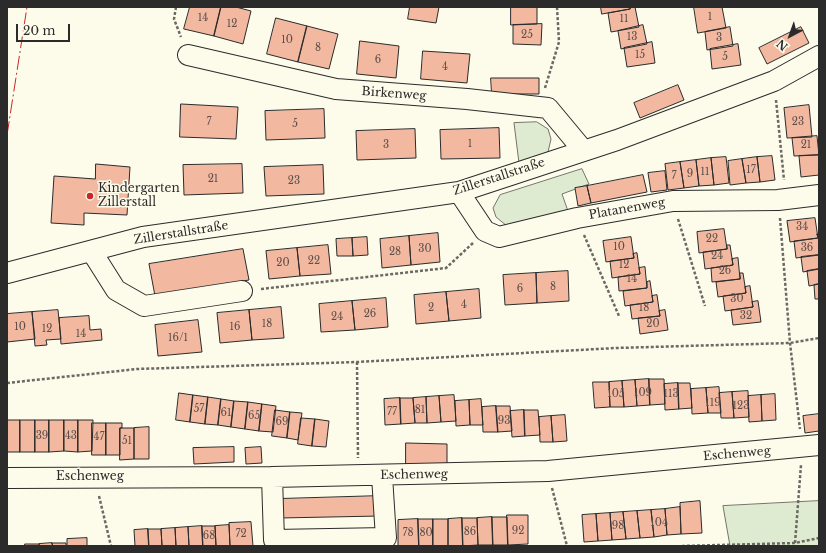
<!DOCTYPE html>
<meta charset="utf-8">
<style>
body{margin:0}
#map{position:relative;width:826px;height:553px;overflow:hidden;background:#fdfbea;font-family:"Libre Baskerville",serif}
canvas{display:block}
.frame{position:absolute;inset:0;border:8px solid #2b2b2b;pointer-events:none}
.north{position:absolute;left:770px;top:16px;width:40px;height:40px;-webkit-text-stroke:3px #fdfbea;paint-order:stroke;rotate:221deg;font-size:11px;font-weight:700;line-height:16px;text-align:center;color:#2b2b2b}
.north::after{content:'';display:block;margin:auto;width:14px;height:18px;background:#2b2b2b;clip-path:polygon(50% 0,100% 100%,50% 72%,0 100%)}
.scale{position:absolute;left:16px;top:24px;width:54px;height:18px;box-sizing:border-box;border:2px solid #2b2b2b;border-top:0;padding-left:5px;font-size:12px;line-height:14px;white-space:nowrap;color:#2b2b2b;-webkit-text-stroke:3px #fdfbea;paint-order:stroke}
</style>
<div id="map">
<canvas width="826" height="553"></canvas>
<div class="frame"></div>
<div class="north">N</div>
<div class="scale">20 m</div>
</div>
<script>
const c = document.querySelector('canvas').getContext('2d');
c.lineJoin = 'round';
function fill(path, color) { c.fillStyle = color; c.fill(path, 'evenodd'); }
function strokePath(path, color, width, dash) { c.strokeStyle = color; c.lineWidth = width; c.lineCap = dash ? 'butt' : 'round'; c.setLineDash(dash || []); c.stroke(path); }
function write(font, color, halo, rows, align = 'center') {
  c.font = font + ' "Libre Baskerville",serif'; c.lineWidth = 3; c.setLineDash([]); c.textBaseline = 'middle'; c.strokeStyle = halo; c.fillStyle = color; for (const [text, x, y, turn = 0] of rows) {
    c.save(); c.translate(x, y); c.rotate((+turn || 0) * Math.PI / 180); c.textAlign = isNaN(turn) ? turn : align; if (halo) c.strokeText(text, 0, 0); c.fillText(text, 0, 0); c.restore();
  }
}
const green = new Path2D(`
 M537,122L548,129L551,139L548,152L519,163L514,123Z
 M582,169L589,184L562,194L569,214L507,226L496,217L493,208L500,195Z
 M819,501V546H730L723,506Z`);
fill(green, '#deebd1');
strokePath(green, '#74746e', 1);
const building = new Path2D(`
 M190,7H221L214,36L184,29Z
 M221,7H236L251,11L243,44L214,36Z
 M410,7H439L436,23L408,19Z
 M511,7H537V24L511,25Z
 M601,7H630V9L602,14Z
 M630,7H635L639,27L611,32L608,13L630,9Z
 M694,7H722L726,28L698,33Z
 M276,18L307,26L298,62L267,54Z
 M542,24L541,45L513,44V25Z
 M643,25L647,44L621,49L618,31Z
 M307,26L338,34L329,69L298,62Z
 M730,27L733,46L707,50L705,32Z
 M801,27L809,43L767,64L759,48Z
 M360,41L399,46L396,78L357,74Z
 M652,42L655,63L627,67L624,48Z
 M738,44L741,65L712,69L710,49Z
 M423,51L470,54L467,83L421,79Z
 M491,78H539V94H492Z
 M678,85L684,100L640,118L634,103Z
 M181,104L238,107L236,139L180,137Z
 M809,105L812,137L787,138L784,108Z
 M324,109L325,138L266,140L265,111Z
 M499,128L500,158L441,159L440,130Z
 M415,129L416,158L357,160L356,131Z
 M817,136L819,155L794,156L792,138Z
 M819,155V175L801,177L799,156Z
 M772,156L775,180L760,182L757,157Z
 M726,157L729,183L714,185L711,158Z
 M757,157L760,182L746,183L742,159Z
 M711,158L714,185L699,186L696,160Z
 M742,159L746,183L730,185L728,161Z
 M696,160L699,186L684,188L680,162Z
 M680,162L684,188L668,190L665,164Z
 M96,164L130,167L127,215L84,213V225L51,223L54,176L95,179Z
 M242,164L243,193L184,195L183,165Z
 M323,165L324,194L266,196L264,167Z
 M665,171L667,190L651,192L648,173Z
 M643,175L647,192L591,203L587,186Z
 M587,186L591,203L578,206L575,188Z
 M815,218L818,238L790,242L787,221Z
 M724,229L727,249L699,253L697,232Z
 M438,233L440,262L411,265L409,236Z
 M817,234H819V255L796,258L794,241L818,238Z
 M409,236L411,265L382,268L380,239Z
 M367,237L368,255L353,256L352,238Z
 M631,237L634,258L606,262L603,241Z
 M352,238L353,256H337L336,239Z
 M328,245L331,274L300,276L297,248Z
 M727,245H730L733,265L705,269L703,252L727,249Z
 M297,248L300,276L269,279L266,251Z
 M243,249L249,280L155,296L149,264Z
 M637,253L640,274L612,278L610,261L634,258L633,254Z
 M819,255V269L803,272L801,257Z
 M738,258L740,279L712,282L711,268L733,265L732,259Z
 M645,267L647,288L619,291L618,277L640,274L639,268Z
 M819,269V284L809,286L807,271Z
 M568,271L569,301L537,303L536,273Z
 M536,273L537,303L505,305L503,275Z
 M740,273H743L746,293L718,297L716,282L740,279Z
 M650,281L653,302L625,306L623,291L647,288V282Z
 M819,284V299H815L814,285Z
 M750,286L753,307L725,311L723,296L746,293L745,287Z
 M479,289L481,318L449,321L446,292Z
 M446,292L449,321L416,324L414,295Z
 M657,295L660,316L632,319L630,305L653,302L652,296Z
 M386,298L388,327L355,330L352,301Z
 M352,301L355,330L321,332L319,304Z
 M758,301L761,322L733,325L731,310L753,307L752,302Z
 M281,307L284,338L252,340L249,310Z
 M58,310L61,339L46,340L47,345L35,346L32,312Z
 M249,310L252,340L220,343L217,313Z
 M665,310L668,330L640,334L638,318L660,316L659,311Z
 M32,312L35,339L7,342V314Z
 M89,316L90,330L101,329L102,340L61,344L59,318Z
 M198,320L202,352L158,356L155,325Z
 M649,379L650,405L637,406L635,380Z
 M649,379H664L665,404L650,405Z
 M635,380L637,406L624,407L622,381Z
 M622,381L624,407H610L609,382Z
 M593,382H609L610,407L595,408Z
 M678,383L679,409L665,410L664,384Z
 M678,383H690L692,408L679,409Z
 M719,387L721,413H708L706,388Z
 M706,388L708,413L692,414L691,389Z
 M748,391L749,417L734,418L732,392Z
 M732,392L734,418H721L719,393Z
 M179,393L193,395L190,422L176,420Z
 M775,394L776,420L762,421L761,395Z
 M193,395L208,397L205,424L190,422Z
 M454,395L456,421L441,422L439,396Z
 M761,395L762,421L749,422L748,396Z
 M439,396L441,422L427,423L426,397Z
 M208,397L221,399L218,425L205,424Z
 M426,397L427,423H415L413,398Z
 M400,398L401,424L385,425L384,399Z
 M400,398H413L415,423L401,424Z
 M221,399L234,401L231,427L218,425Z
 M481,399L483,425H470L469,400Z
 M469,400L470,425L456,426L455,401Z
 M234,401L248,402L245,429L231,427Z
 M248,402L262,404L259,431L245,429Z
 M262,404L276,406L273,432L259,431Z
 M496,406L498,432H483L482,407Z
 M496,406H510L512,431L498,432Z
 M275,410L290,412L287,438L272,436Z
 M524,410L525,436L512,437L510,411Z
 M524,410H538L540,435L525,436Z
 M290,412L302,413L298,440L287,438Z
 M819,414V431L805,433L803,416Z
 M565,415L567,441L553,442L551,416Z
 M551,416L553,442H540L539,417Z
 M301,418L315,419L312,446L298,444Z
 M315,419L329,421L326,447L312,446Z
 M7,420H20V452H7Z
 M20,420H35V452H20Z
 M35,420H49V452H35Z
 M49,420H64V451L49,452Z
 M64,420H78V452L64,451Z
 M78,420H93L92,451L78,452Z
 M92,423H106V455H92Z
 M106,423H122V428H120V455H106Z
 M149,427V459H134V428Z
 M120,428H134V459L120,460Z
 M406,443L447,444V465L406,464Z
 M234,447V462L194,464L193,448Z
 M261,447L262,463L246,464L245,448Z
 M380,496V516L279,518L278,499Z
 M700,501L702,533L681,534L680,503Z
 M680,507L681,534L667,535L665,509Z
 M665,509L667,535L654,537L651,510Z
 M651,510L654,537L640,538L637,511Z
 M637,511L640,538L626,539L623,512Z
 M623,512L626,539L612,540L610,513Z
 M610,513L612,540L598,541L596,514Z
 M596,514L598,541L584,542L582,515Z
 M507,515H528V544L508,545Z
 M492,517L493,545H478L477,518Z
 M492,517H507L508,545H493Z
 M462,518H477L478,545L463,546Z
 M462,518L463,546H448V519Z
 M418,519H433V546H419Z
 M418,519L419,546H398V520Z
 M433,519H448V546H433Z
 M251,522L253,546H230L229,523Z
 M229,525L230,546H216L215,526Z
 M202,526H215L216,546H203Z
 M202,526L203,546H189L188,527Z
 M188,527L189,546H176L175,528Z
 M175,528L176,546H162L161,529Z
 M148,529H161L162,546H149Z
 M148,529L149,546H135L134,530Z
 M87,538V546H67V539Z
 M52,543H66V546H53Z
 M52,543L53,546H39V544Z
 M25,544H39V546H25Z`);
fill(building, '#f2b8a0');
strokePath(building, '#2b2b2b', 1);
const minor = new Path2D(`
 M188,55L336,89L467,99L548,108L583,150
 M459,192L485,231L499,237L577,218L673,201L778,200L819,195
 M92,252L116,290L144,306L242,291
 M7,273L143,237L459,192L617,140L774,81L819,56
 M272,477L274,540L386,538L382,476
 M7,478L272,477L548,471L819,445`);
strokePath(minor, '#2b2b2b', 22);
strokePath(new Path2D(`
 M176,7L174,19L181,37
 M545,88L559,42L557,7
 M776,100L784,180
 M780,218L790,343L800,429
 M678,219L705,306
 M584,235L619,316
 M261,289L446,268L473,243
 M357,362L358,458
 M7,383L137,369L357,362L616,348L790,343L819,338
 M552,488L567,546
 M99,496L111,546
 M795,543L801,465
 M682,546L795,543L819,538`), '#6a6964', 2.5, [3, 2]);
strokePath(minor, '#fdfbea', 20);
strokePath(new Path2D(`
 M7,135L27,7`), '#c62828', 1, [14, 3, 2, 3]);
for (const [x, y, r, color] of [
 [90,196,4,"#c62828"]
]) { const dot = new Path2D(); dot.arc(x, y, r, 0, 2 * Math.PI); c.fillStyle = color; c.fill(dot); strokePath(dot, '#fdfbea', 1.5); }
write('10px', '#5d4e48', null, [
 ["1",710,17],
 ["14",203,18],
 ["11",624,19],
 ["12",232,24],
 ["25",527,35],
 ["13",632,37],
 ["3",719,38],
 ["10",287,40],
 ["8",318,48],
 ["15",640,55],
 ["5",725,57],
 ["6",378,60],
 ["4",445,67],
 ["7",209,122],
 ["23",798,122],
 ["5",295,124],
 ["1",470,144],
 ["3",386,145],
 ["21",806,145],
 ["17",751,170],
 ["11",705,172],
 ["9",690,174],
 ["7",674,176],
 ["21",213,179],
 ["23",294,181],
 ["34",802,227],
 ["22",712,239],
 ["10",619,247],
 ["36",807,248],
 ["30",425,249],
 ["28",395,252],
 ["24",717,256],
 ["22",314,261],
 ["20",283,263],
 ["12",624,265],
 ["26",725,271],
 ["14",632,279],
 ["8",553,287],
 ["6",520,289],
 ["30",737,299],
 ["4",464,305],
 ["2",431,308],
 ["18",644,308],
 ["26",370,314],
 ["32",746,316],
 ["24",337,317],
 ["18",267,324],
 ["20",653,324],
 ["10",20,327],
 ["16",235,327],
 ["12",47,329],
 ["14",81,334],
 ["16/1",178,338],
 ["109",643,393],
 ["105",616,394],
 ["113",671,394],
 ["119",713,403],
 ["123",741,406],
 ["57",199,409],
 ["81",420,410],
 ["77",392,412],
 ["61",226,413],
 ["65",254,416],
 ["93",504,421],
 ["69",282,422],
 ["39",42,436],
 ["43",71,436],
 ["47",99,437],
 ["51",127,441],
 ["104",659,523],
 ["98",618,526],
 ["92",518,531],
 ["86",470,532],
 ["78",408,533],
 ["80",426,533],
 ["72",241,534],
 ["68",209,536]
]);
write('12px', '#2b2b2b', '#fdfbea', [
 ["Birkenweg",394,94,4],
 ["Zillerstallstraße",499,177,-18],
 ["Platanenweg",627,209,-10],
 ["Zillerstallstraße",181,233,-9],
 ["Eschenweg",737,454,-5],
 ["Eschenweg",414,475,-1],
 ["Eschenweg",90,477]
]);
write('12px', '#2b2b2b', '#fdfbea', [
 ["Kindergarten",98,189],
 ["Zillerstall",98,203]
], 'left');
</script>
